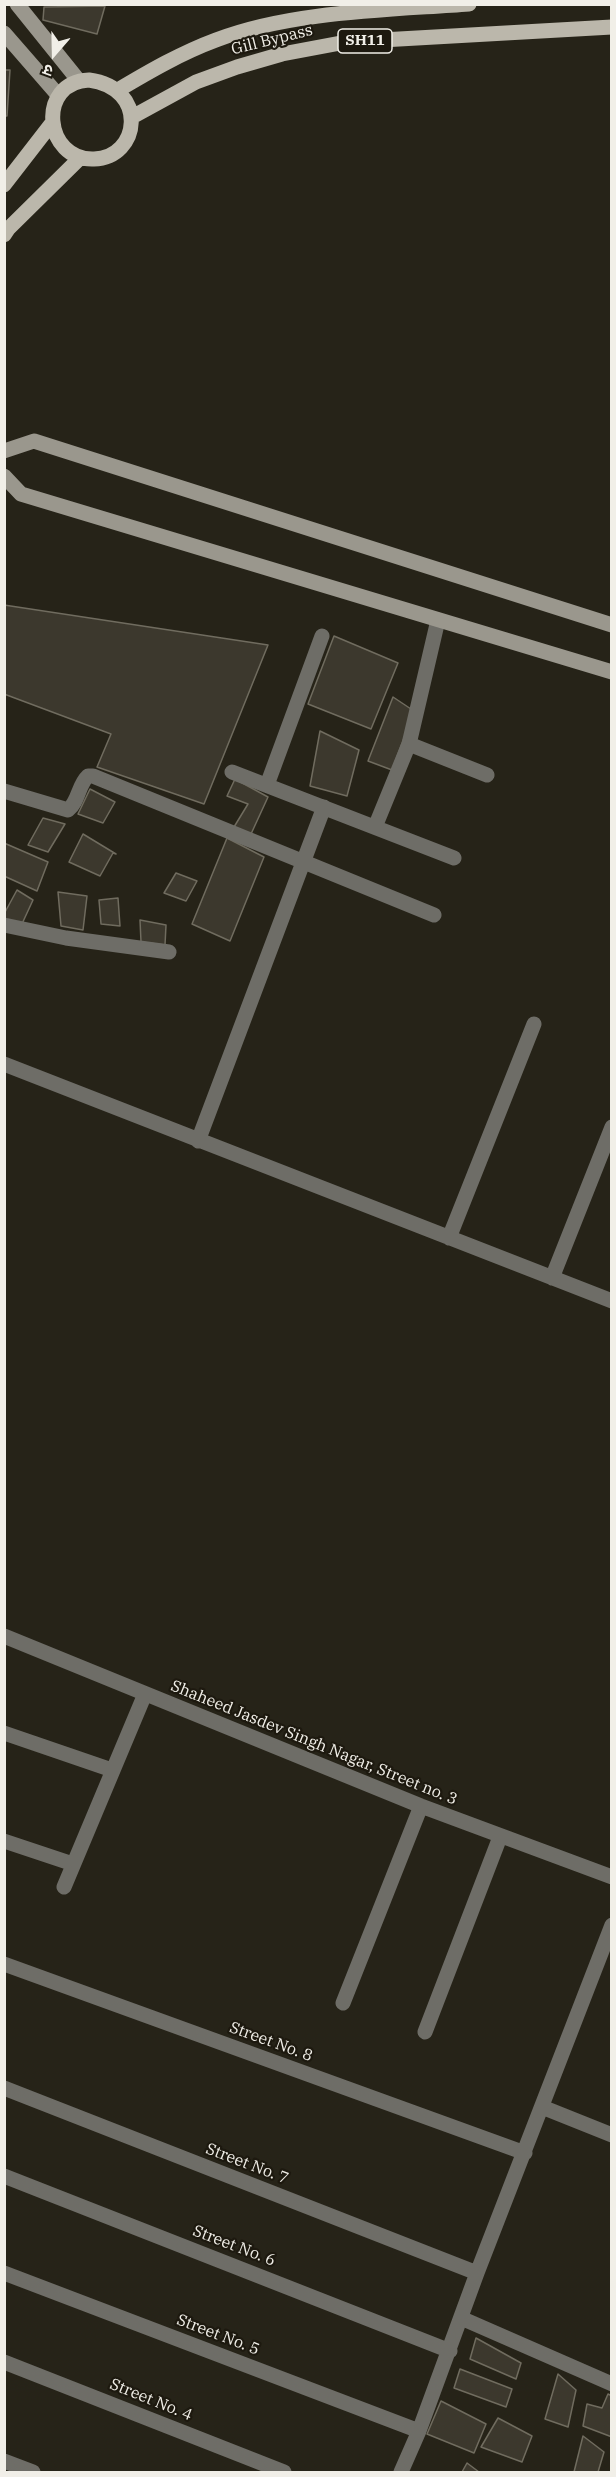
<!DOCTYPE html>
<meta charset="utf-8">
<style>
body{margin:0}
#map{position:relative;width:616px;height:2477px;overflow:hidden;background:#262318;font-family:"IBM Plex Serif","Noto Sans Devanagari",serif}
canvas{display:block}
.frame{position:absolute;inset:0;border:6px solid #f1efe8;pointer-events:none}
.north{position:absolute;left:24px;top:24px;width:60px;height:60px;-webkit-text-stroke:4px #1d190f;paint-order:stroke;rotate:200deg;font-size:16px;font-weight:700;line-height:24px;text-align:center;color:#f1efe8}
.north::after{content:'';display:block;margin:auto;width:21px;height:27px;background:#f1efe8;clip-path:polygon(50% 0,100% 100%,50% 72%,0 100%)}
</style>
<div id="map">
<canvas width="616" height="2477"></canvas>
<div class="frame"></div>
<div class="north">उ</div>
</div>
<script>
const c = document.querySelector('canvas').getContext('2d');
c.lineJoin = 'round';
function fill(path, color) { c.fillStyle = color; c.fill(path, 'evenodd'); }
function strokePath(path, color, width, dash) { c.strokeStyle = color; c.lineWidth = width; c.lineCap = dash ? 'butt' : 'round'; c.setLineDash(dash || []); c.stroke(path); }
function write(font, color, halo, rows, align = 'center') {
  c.font = font + ' "IBM Plex Serif",serif'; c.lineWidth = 4.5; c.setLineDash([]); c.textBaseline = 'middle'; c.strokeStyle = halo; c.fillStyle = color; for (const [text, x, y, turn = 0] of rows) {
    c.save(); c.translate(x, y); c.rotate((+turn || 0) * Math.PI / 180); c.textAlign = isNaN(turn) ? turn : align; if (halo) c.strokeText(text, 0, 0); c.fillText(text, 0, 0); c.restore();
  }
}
const building = new Path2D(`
 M105,6L97,34L43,20L44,7Z
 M4,70H10L7,116H4Z
 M4,605L268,645L204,804L97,767L111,734L4,694Z
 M334,636L398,663L371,729L308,704Z
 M393,697L414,711L392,770L368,761Z
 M320,731L359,750L347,796L310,786Z
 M235,779L268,797L251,834L234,827L248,804L227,796Z
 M90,789L115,802L103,823L78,814Z
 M43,818L65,824L48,852L28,845Z
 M83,834L116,854L113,853L100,876L69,862Z
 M227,838L264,857L230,941L192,924Z
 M4,843L48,862L37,891L4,876Z
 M176,873L197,881L186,901L164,893Z
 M17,890L33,900L21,926L4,920V914Z
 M58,892L87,896L83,930L61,926Z
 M118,898L120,926L101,924L99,900Z
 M140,920L166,925L165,945L141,942Z
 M476,2338L521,2363L516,2379L470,2359Z
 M460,2369L512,2389L506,2407L454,2388Z
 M558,2374L576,2390L568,2427L545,2419Z
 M608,2394L612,2396V2437L583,2426L587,2404L602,2408Z
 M441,2401L486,2424L474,2453L427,2434Z
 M498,2418L532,2436L522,2462L481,2447Z
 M583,2436L604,2452L598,2472H574Z
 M467,2463L479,2472H462Z`);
fill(building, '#3c382d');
strokePath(building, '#706c5f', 1.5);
strokePath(new Path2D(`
 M409,744L487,775
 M232,772L454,858
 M267,785L322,636
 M4,791L68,810C79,801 78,785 88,776H93L434,915
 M375,827L409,744L438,620
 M4,925L66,938L169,952
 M4,1064L612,1301
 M198,1141L324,807
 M449,1238L534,1024
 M552,1278L612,1127
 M4,1636L421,1806L612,1877
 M4,1733L112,1770
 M4,1841L73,1864
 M64,1887L145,1694
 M4,1964L525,2153
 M343,2003L421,1806
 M425,2032L500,1837
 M4,2088L477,2273
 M542,2107L612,2135
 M4,2176L450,2351
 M4,2273L419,2431
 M461,2318L612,2384
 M4,2362L284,2472
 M4,2461L33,2472
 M401,2472L419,2431L477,2273L612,1925`), '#6e6d67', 15);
strokePath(new Path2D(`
 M17,4L79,81
 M4,33L58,95
 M4,451L34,441L612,625
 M4,476L21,494L612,672`), '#9a978d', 15);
strokePath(new Path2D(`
 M89,80C149,88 140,158 94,159C44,161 36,82 89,80Z
 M118,90C150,71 181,53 216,40C291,11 390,10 469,4
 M132,117L196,82L237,67L282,54L346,42L612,27
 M4,185L52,123
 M4,235L8,229L80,158`), '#bbb7ab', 15);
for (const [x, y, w] of [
 [365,41,54]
]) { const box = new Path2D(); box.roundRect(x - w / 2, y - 12, w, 24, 4.5); c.fillStyle = '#1d190f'; c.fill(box); strokePath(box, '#f1efe8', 1.5); }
write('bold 15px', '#f1efe8', null, [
 ["SH11",365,41]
]);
write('16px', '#f1efe8', '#1d190f', [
 ["Gill Bypass",272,40,-14],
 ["Shaheed Jasdev Singh Nagar, Street no. 3",314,1743,22],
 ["Street No. 8",271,2042,20],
 ["Street No. 7",247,2164,21],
 ["Street No. 6",234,2246,21],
 ["Street No. 5",218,2335,21],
 ["Street No. 4",151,2400,22]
]);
</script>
